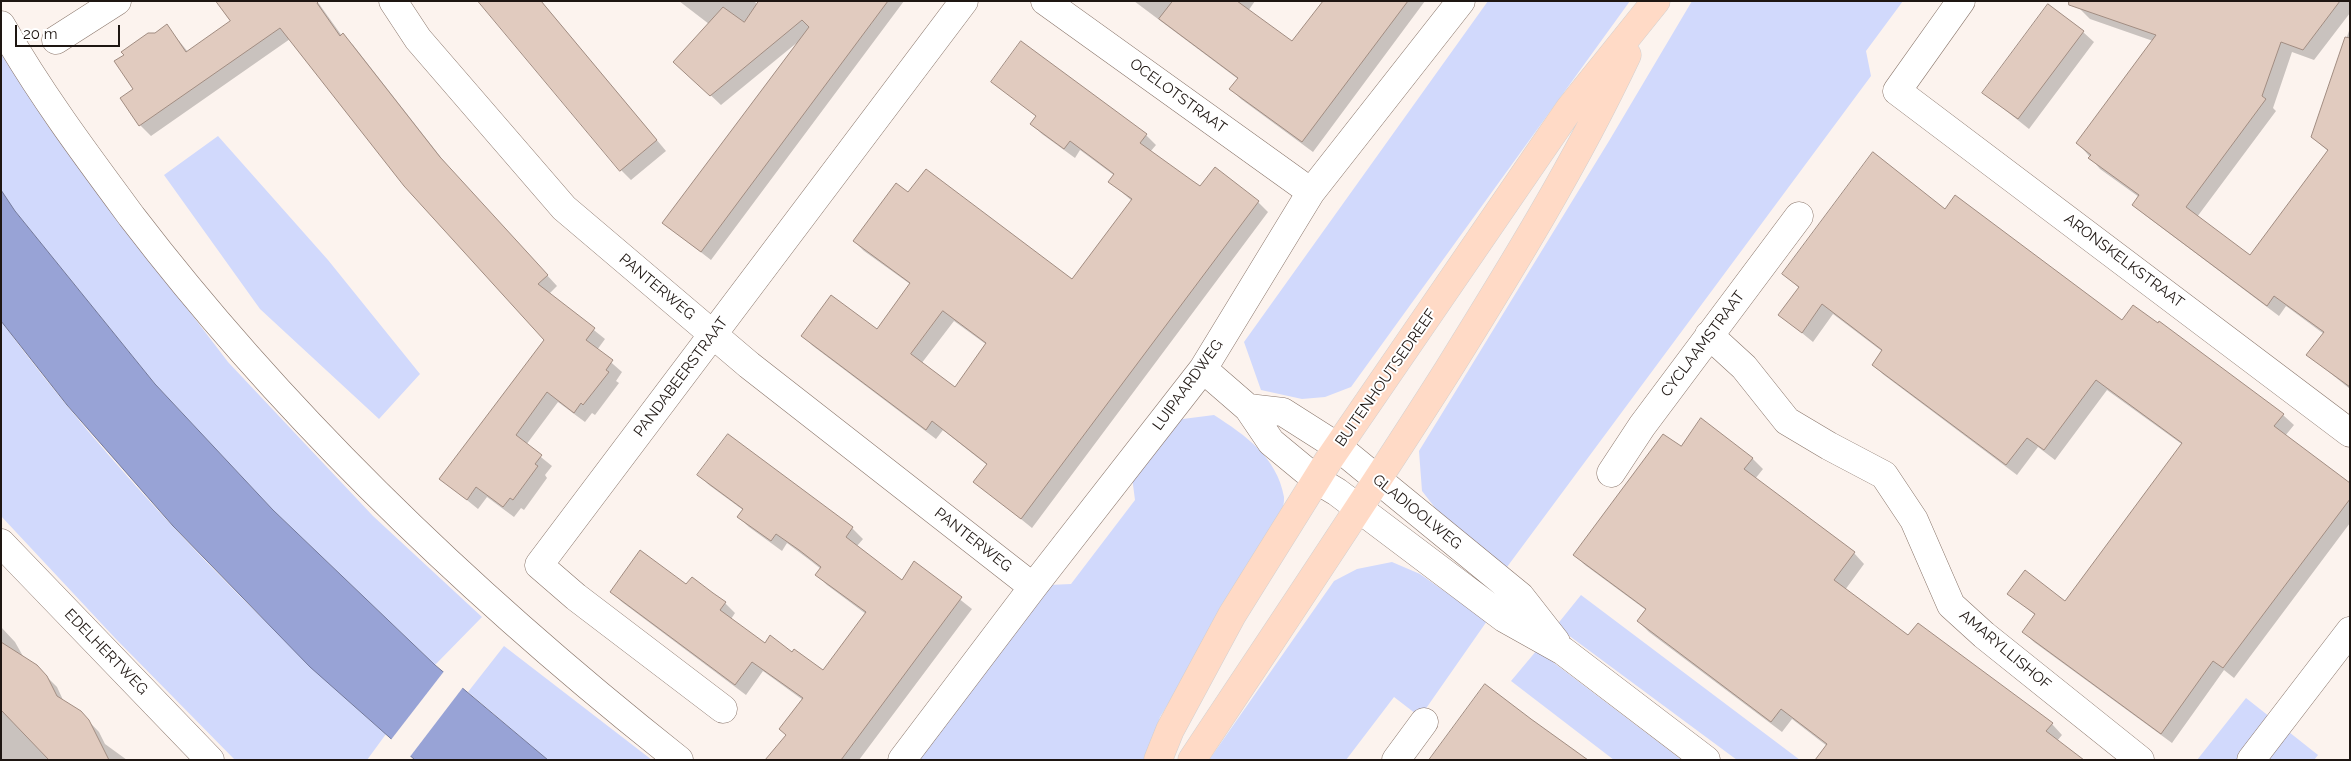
<!DOCTYPE html>
<style>
body{margin:0}
#map{position:relative;width:2351px;height:761px;overflow:hidden;background:#fcf3ee;font-family:Raleway,sans-serif}
canvas{display:block}
.frame{position:absolute;inset:0;border:2px solid #1e1612;pointer-events:none}
.scale{position:absolute;left:15px;top:25px;width:105px;height:22px;box-sizing:border-box;border:2px solid #1e1612;border-top:0;padding-left:6px;font-size:15px;line-height:18px;white-space:nowrap;color:#1e1612;-webkit-text-stroke:4px #fff;paint-order:stroke}
</style>
<div id="map">
<canvas width="2351" height="761"></canvas>
<div class="frame"></div>
<div class="scale">20 m</div>
</div>
<script>
const c = document.querySelector('canvas').getContext('2d');
c.lineJoin = 'round';
function fill(path, color) { c.fillStyle = color; c.fill(path, 'evenodd'); }
function strokePath(path, color, width, dash) { c.strokeStyle = color; c.lineWidth = width; c.lineCap = dash ? 'butt' : 'round'; c.setLineDash(dash || []); c.stroke(path); }
function write(font, color, halo, rows, align = 'center') {
  c.font = font + ' Raleway,sans-serif'; c.lineWidth = 4; c.setLineDash([]); c.textBaseline = 'middle'; c.strokeStyle = halo; c.fillStyle = color; for (const [text, x, y, turn = 0] of rows) {
    c.save(); c.translate(x, y); c.rotate((+turn || 0) * Math.PI / 180); c.textAlign = isNaN(turn) ? turn : align; if (halo) c.strokeText(text, 0, 0); c.fillText(text, 0, 0); c.restore();
  }
}
fill(new Path2D(`
 M1488,1H1630L1351,387L1325,397L1302,399L1261,390L1244,342Z
 M1692,1H1903L1866,51L1871,76L1507,567L1443,518L1422,491L1419,451L1609,141Z
 M1,50L48,126L228,362L373,516L482,617L435,665L273,510L155,384L15,211L1,190Z
 M218,136L328,260L420,374L379,419L260,309L164,175Z
 M1,321C110,469 248,611 386,734L367,760H235L115,638L1,516Z
 M1214,415C1245,435 1277,457 1284,497C1285,506 1278,521 1275,531L1160,717L1146,760H918L1049,585L1071,584L1135,500L1132,477L1175,420Z
 M1392,562L1420,574L1487,621L1420,717L1394,697L1346,760H1209L1334,581L1357,569Z
 M1581,595L1800,760H1737L1556,626Z
 M504,646L652,760H548L468,692Z
 M1537,650L1682,760H1614L1511,681Z
 M2246,698L2318,755L2314,760H2197Z`), '#d1d9fc');
const water = new Path2D(`
 M1,190L15,211L155,384L273,510L435,665L548,760H415L310,667L173,526L67,405L1,321Z`);
fill(water, '#98a3d6');
strokePath(water, '#73799b', 1);
fill(new Path2D(`
 M445,670L464,686L409,758L390,741Z`), '#fcf3ee');
fill(new Path2D(`
 M317,1L342,36L353,45L450,169L557,286L549,294L605,339L597,350L622,372L616,381L619,383L595,415L592,413L585,422L558,402L526,445L552,466L545,475L547,478L524,510L521,508L514,517L487,497L478,509L441,479L546,340L290,39L151,136L140,125L122,99L135,90L155,34L167,26L188,52Z
 M541,1L666,151L631,180L621,170Z
 M679,1H754L758,5L761,1H904L711,260L663,223L799,41L721,105L685,71L709,24Z
 M1134,1H1255L1248,11L1293,43L1325,1H1425L1313,152L1241,99L1231,89L1238,79Z
 M2081,1H2350V13L2314,60L2292,52L2273,108L2276,111L2197,217L2250,256L2329,152L2312,137L2350,28V389L2308,355L2324,334L2286,306L2279,316L2145,215L2134,205L2139,197L2100,169L2078,143L2153,41L2090,19L2079,8Z
 M2083,32L2094,42L2029,129L1984,93Z
 M992,81L1146,135L1156,145L1150,152L1201,188L1258,202L1268,212L1032,528L975,482L987,465L943,430L936,439L813,346L803,336L878,331L910,284L864,251L854,241L909,194L1073,280L1132,201L1110,182L1115,176L1080,150L1075,158L1042,134L1032,124L1037,117ZM954,321L987,345L956,389L921,364Z
 M1945,210L2122,322L2283,415L2294,425L2285,436L2350,484V523L2234,678L2224,670L2172,743L2034,642L2024,632L2036,616L2009,593L2066,603L2183,445L2107,390L2055,460L2038,447L2017,475L1884,375L1873,365L1883,352L1833,314L1813,342L1780,315L1800,289L1784,274Z
 M728,436L852,528L863,539L857,546L902,581L914,563L972,609L859,760H780L787,736L803,700L763,671L746,695L622,602L612,592L687,586L725,603L735,613L731,619L765,645L792,653L824,672L866,614L827,585L817,575L821,569L811,561L787,543L782,551L749,527L738,517L743,510L709,485L699,475Z
 M1681,448L1752,458L1763,469L1755,479L1854,553L1864,564L1845,590L1908,637L2052,724L2062,735L2057,741L1827,746L1792,719L1782,732L1649,632L1638,621L1646,610L1585,565L1575,555Z
 M1,627L15,642L24,658L36,666L57,687L64,702L80,712L99,732L105,744L127,760H1Z`), '#0003');
const building = new Path2D(`
 M216,1H319L317,3L340,36L343,33L440,157L548,275L538,284L595,328L586,340L613,360L606,370L609,372L583,405L581,403L574,413L547,392L516,435L542,455L535,464L538,466L513,500L510,498L503,507L476,487L467,500L439,479L544,340L404,186L280,28L139,126L120,98L133,89L114,61L124,55L121,52L148,33H155L167,24L186,52L230,21Z
 M478,1H541L657,140L620,171Z
 M759,1H888L701,252L662,223L809,27L802,20L710,96L673,62L723,7L744,22Z
 M1173,1H1237L1292,41L1323,1H1408L1302,142L1229,89L1238,78L1159,19Z
 M2069,1H2340L2303,50L2281,42L2262,96L2266,99L2186,207L2250,255L2328,150L2311,137L2345,37L2350,38V387L2306,355L2324,332L2274,296L2267,306L2132,205L2139,195L2088,158L2091,155L2076,143L2156,35L2069,5Z
 M2048,4L2084,31L2018,119L1982,93Z
 M1021,41L1147,134L1140,143L1190,179L1200,186L1215,167L1259,201L1021,519L973,482L987,464L932,421L926,430L801,336L831,295L877,329L910,283L853,241L896,183L908,192L926,169L1072,279L1132,199L1108,182L1114,174L1070,141L1064,149L1030,124L1036,116L991,82ZM943,311L986,343L955,387L911,354Z
 M1873,152L1945,209L1955,195L2122,320L2133,305L2158,323L2159,321L2284,414L2274,426L2350,483V499L2232,656L2223,668L2213,661L2161,734L2022,632L2035,614L2007,594L2025,570L2065,601L2182,443L2096,380L2044,450L2027,438L2006,465L1872,365L1882,350L1822,304L1802,333L1778,315L1799,287L1782,274Z
 M1701,418L1753,458L1744,469L1855,552L1834,580L1908,635L1918,623L2053,723L2046,731L2084,760H1815L1827,744L1781,709L1771,722L1637,621L1646,609L1573,555L1663,434L1681,446Z
 M728,434L853,527L846,537L902,580L914,561L962,597L841,760H765L786,735L779,729L803,698L752,662L735,685L610,592L640,550L686,584L692,577L713,593L726,602L720,610L765,643L770,635L792,652L794,649L823,670L866,612L815,575L821,567L799,550L776,534L771,541L737,517L743,509L697,475Z
 M1,642L37,665L47,676L57,696L81,711L89,720L109,760H49L1,710Z
 M1485,684L1531,719L1588,760H1429Z`);
fill(building, '#e1cbbf');
strokePath(building, '#a18c81', 1);
const minor = new Path2D(`
 M393,1L418,39L564,208L749,365L1033,587
 M1045,1L1311,192
 M1961,1L1897,91L2350,433
 M1,25C39,92 86,155 132,217C289,422 477,600 679,760
 M56,40L117,1
 M1709,335L1744,367L1787,421L1829,446L1884,475L1914,520L1951,605L1984,635L2140,760
 M1203,369L1248,408L1271,442L1317,480L1337,492L1504,618L1563,651L1706,760
 M1248,408L1283,412L1338,447L1520,596L1556,642
 M1611,473L1642,426L1799,216
 M1,543L210,760
 M723,709L576,597L539,565L964,1
 M902,760L1033,587L1203,369L1311,192L1461,1
 M1396,760L1424,722
 M2251,760L2350,631`);
const major = new Path2D(`
 M1158,760L1170,730L1232,615L1328,461L1570,108L1656,1
 M1192,760C1278,630 1365,501 1448,370C1512,267 1575,165 1627,55`);
strokePath(minor, '#89756a', 29);
strokePath(major, '#d2d0d0', 29);
strokePath(minor, '#fff', 28);
strokePath(major, '#ffdac6', 28);
write('15px', '#1e1612', '#fff', [
 ["OCELOTSTRAAT",1178,96,36],
 ["ARONSKELKSTRAAT",2124,261,37],
 ["PANTERWEG",657,287,40],
 ["CYCLAAMSTRAAT",1703,344,-53],
 ["PANDABEERSTRAAT",681,377,-53],
 ["BUITENHOUTSEDREEF",1386,378,-55],
 ["LUIPAARDWEG",1188,385,-54],
 ["GLADIOOLWEG",1417,512,39],
 ["PANTERWEG",973,540,38],
 ["AMARYLLISHOF",2005,650,40],
 ["EDELHERTWEG",106,652,46]
]);
</script>
